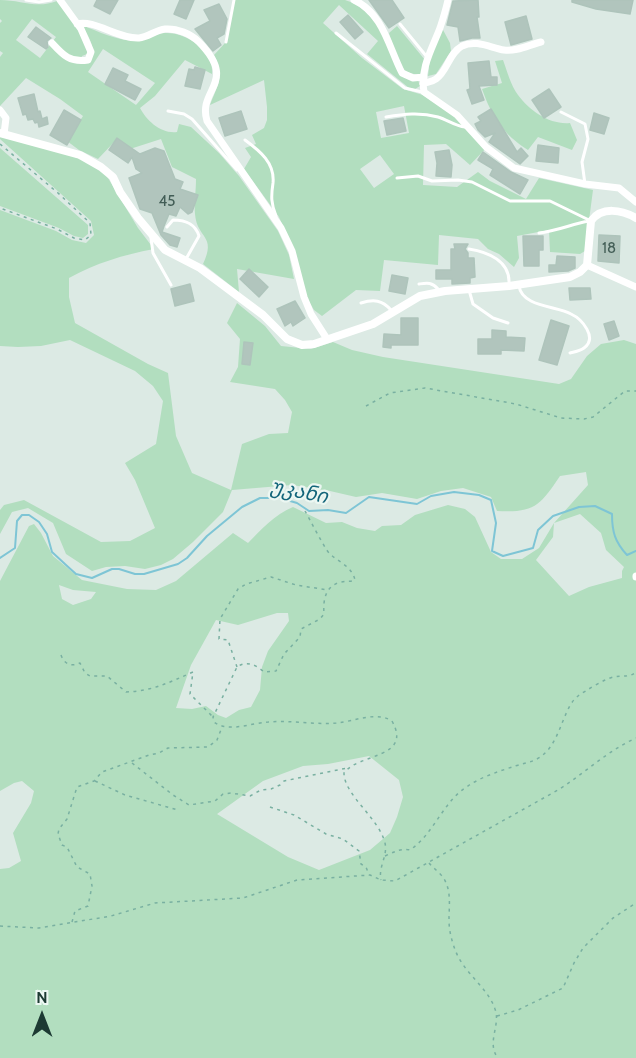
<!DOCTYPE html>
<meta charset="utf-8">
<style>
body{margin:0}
#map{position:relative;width:636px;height:1058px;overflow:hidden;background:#dceae4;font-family:Cabin,sans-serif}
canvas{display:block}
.north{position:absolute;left:12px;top:986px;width:60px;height:60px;-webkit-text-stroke:4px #ecf7f2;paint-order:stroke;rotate:0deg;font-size:16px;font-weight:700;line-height:24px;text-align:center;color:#1d3a33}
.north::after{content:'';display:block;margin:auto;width:21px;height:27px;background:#1d3a33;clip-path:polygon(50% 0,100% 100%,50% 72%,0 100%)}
</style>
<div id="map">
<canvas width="636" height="1058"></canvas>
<div class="north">N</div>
</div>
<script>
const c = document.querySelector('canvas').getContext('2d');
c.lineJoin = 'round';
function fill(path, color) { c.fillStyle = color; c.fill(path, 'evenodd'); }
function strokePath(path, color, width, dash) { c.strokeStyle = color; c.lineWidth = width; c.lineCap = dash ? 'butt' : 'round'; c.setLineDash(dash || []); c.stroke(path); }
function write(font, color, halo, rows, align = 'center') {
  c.font = font + ' Cabin,"Noto Sans Georgian",sans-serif'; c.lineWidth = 4.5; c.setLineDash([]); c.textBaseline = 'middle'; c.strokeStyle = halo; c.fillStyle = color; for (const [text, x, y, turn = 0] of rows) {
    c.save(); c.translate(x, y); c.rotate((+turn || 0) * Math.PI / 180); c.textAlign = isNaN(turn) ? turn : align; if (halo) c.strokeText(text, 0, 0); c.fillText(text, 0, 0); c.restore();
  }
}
fill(new Path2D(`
 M0,0C21,0 37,9 57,1C67,14 90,39 87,54L82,56L79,63H90C97,48 89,38 82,25C99,32 116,40 134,41C146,42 154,33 165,33C186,32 215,51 212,74L185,60L155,96L140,108C147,121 161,134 177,132L179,124L191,127L219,153L239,176L278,231L289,255L294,279L237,269L239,292L203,264C217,235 197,239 195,214C194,203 196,191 196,179L172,167L161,139L130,149L116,140L98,159L79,150L67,141L83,116L60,99L26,78L0,106V57L3,53L0,51V23L2,21L0,19ZM32,19L56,37L40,58L16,40ZM103,49L155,83L136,105L88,72Z
 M234,0H345C376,9 389,46 401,74L418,80L420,86L415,89L409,88L367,54L378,41L339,5L323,23L362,58L403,89L423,95L458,119L469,133L487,147L470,165L446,144L424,145L423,185L457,187L478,172L490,181L526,199L539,178L593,190L585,251L580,254L550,252L549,230L517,236L519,258L514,267L499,254L488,249L478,239L439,235L438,265L384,260L380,291L356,290L322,316L314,310L307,298L294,252L279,217L244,169L251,157L245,148L256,144L252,135L264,128L267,120V107L264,80L210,105C218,84 225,76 214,55L226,42ZM404,106L409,133L381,138L376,112ZM380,155L394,174L374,188L360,169Z
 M397,26L425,60L422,73L418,75L406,72L398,62L389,33Z
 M442,28L450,43L451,51L436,74L428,76L430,57Z
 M503,60C507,71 511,86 518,95C530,111 550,125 570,123L577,140L572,150L538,137L528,150C503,134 492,117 482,89L502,83L495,61Z
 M0,136L69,155L86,161L105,173L138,228L154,249C123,255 96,263 69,278V297L75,323L148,364L168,373L176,436L192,473L231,490L242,444L269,434L288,433L292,412L285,400L275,389L230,382L238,367L240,339L227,323L237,303L265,326L281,346L311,349L333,342L352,350L383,357L559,384L571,379L587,356L601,344L624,340L636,344V1058H0V869L9,868L21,861L13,833L31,803L34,791L22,781L14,783L0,791V581L29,526L34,524L41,533L53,556L82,580L127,589L156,590L176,581L233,533L248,543C262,529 274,515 293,507L326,523L342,522L357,528L375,531L382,526L401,525L415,515L448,505L465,509L475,517L491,552L501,559H522L539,548L554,523L588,485L586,472L560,476C540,506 534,513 497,511L491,497L463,488L441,491L417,499L382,493L356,497L330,491L292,485L232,490L223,512L193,542L173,559L161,565L145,569L125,566L106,567L92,571L66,554L53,523L28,508L12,512L0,534V510L4,505L24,500L101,542L130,541L155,528L135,480L125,463L156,444L163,401L153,386L135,371L70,340L41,346L18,347L0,346V210L56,231L72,240L86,243L94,235L91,221L0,139ZM580,514L601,533L606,550L624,567L622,571V578L589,587L569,596L536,560L553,537L554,523ZM59,585L73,590L96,592L91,599L73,605L62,599ZM277,613H288L289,621L268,651L262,667L260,690L251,707L239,710L226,718L218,715L206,706L192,709L176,708L191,665L216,620L238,625ZM369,756L399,780L403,797L397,817L390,833L370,850L319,870L288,857L217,814L263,781L303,766L328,764Z
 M0,148L88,225V234L83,238L74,236L59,228L0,206Z`), '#b2debf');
strokePath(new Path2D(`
 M0,558L15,548L17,521L22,515H29L39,522L47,534L52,552L66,565L76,574L92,578L112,569H119L135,574H144L178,564L187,558L207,536L242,507L260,498H280L297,503L309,511L328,510L346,513L369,497L417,504L431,496L454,492L479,495L491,500L496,523L492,551L503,556L533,548L538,530L553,516L579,507L595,506L612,514C612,532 615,542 627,555L636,551`), '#7ec5d5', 2);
const building = new Path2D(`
 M97,0H118L110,14L94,6Z
 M180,0H194L186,19L174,14Z
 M369,0H392L404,18L389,28Z
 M478,0L479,17H477L480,38H472L460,41L458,27L447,25L453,1Z
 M572,0H633L630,14L596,9L572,2Z
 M219,4L227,19L224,34L217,38L221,45L213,51L195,29L210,21L204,10Z
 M348,15L363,32L355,39L340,22Z
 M526,16L532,39L511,45L505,22Z
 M36,27L51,38L47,41L48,47L46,49L28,37Z
 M489,61L491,77H497V85L479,86L484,100L472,104L467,90L470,89L468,63Z
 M195,67L205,70L200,89L185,86L189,69L194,70Z
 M113,68L128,75L125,81L141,89L135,100L105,84Z
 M549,89L561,107L544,118L532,100Z
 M34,94L38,112L40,111L42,119L47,117L48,124L39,127L38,122L35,123L33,119L28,120L26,114L23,115L18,98Z
 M491,109L517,152L521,148L528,156L520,164L489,142L495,133L485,137L478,130L475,124L481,121L478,117Z
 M64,110L81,120L67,145L50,135Z
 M241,111L247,129L225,136L219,118Z
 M594,113L609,118L604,134L590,130Z
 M403,118L406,131L387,135L384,121Z
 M117,138L140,154L155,148L164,151L175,179L183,182L180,189L198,195L192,212L188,214L180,207L176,216L169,214L164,226L162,232L180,238L177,247L170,245L161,235L152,213L140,209L129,178L142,173L136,169L132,157L128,163L109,150Z
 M538,145L559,148L558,163L536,161Z
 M449,150L452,165L451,177L436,176L437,163L435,152Z
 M483,152L511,172L528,180L520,194L490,175L493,169L478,160Z
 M599,235L620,236L619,263L598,261Z
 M523,236H543V250H539V266H524Z
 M454,244H468L465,249L468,253V258H474L475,277L470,278V283L452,284V279H436V270H451V249H455Z
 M557,256L575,257V268L568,271L549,272V265H556Z
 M249,269L268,287L259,297L240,279Z
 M392,275L408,278L405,294L389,291Z
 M190,284L194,301L175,306L171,289Z
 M569,288H590L591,299L570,300Z
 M295,301L305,318L293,326L291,322L285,326L277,309Z
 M401,318H418V345H391V348L383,347L384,334L401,335Z
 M551,320L569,326L557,365L539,360Z
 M614,321L619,336L609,340L604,324Z
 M492,330L506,331V337L525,338L524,351L501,350V354H478V339H492Z
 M244,342L253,343L250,365L242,364Z`);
fill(building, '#b1c5bd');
strokePath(building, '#aec4bb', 1.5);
strokePath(new Path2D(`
 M0,144L58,193L90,223L91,235L85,240L74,238L57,229L0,208
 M366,406L390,393L425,388L516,404L561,418L584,419L593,417L625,391H636
 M305,511C309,518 325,549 329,553C338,562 352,566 355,580C350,582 347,581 341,582C325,586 323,600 324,614L320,619L301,629L300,637L284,654L276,671L264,672C256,665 247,660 237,667L213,717L214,722C228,733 251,723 268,722C291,720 314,725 338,723C354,721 377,711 392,721C413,759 358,753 344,773C344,795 379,818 385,843C388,856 378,867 381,880
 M61,655C64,664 71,667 80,663L85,673L90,676H107L126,692C153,691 170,682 193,672L190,694L212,716
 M237,667L228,640L219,639L220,619L238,589L246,584L271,577L296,585L328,590
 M132,763L173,795L189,805L215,801L223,794L231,793L250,796L261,790L271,789L280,785L284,781L347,768
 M95,781L125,795L178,810
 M270,807L294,815L326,834L343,839L359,851L361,864L366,867L369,875
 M385,856C394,852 401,848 410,850C434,834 443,801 468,786C481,777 500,771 515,766C528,762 537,762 547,751C561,736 565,705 578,696C585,691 606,678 614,677C623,675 629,678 636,672
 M429,863C433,868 438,871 442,876C452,889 449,905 449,920C449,931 452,942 456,952C465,974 488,988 495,1009C501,1025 486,1043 498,1058
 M72,922L75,911L88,906L92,886L90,874L77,867L67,847L62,845L58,834L59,829L67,819L77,787L94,781L102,772L149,755L159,753L168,748L208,747L217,740L222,727
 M0,926L39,928L111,916L155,903L243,898L297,880L370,875L381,880L395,881L558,790C585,773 607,751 636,738
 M497,1016L518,1010L563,988L574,963L583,948L613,918L636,903`), '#79b0a1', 1.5, [3, 4.5]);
strokePath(new Path2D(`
 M26,0L39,2L51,0
 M400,24L427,57
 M336,33L405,88L422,92
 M226,42L234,0
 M168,111L184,114L192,119L237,170
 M561,112L585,124L588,139L582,162L585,184
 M386,117C404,114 420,112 438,117C448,120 455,126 465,127
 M245,140C260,151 275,163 273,183C271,196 271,204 276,216
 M397,178L418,176L432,181L458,180L472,182L510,201H550L591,221
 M167,227L173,220C185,220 195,223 199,236L186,259
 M539,233C557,231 572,224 589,221
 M151,238L153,253L171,285
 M469,249C488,252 510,261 509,283
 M419,284C427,283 432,282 438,289
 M519,286C522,307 557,306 571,314C582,319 598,338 584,348C580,351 574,352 570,353
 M469,290L473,304L493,318L508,323
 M361,303C374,299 382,300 391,310`), '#fff', 3);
strokePath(new Path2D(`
 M354,0C383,13 389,48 402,73L413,78L424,77
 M448,0C446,9 443,19 440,28C432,49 420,68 424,92L457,115L486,147L514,168L585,184L619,188L636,202
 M77,24C94,19 118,39 139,38C148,37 156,30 165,29C177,28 191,34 199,42C239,83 197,89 207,121L281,228L292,251L304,297L311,314L327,339
 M52,43C63,55 70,63 88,60L91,52L81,29L60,0
 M423,84C427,82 432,82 436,79C447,72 449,53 462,46C476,39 491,48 504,50C516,52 529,45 541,42
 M0,110L6,118L4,134
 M587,265L636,287
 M636,576V577`), '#fff', 7);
strokePath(new Path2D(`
 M0,133L80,155L101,167L113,177L120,192L138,218L165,250L200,268L263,315L287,339L302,345L314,344L373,324L420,296L445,291L509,286L570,277L580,272L587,265L591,221C602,206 622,210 636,218`), '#fff', 8);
write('15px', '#425d56', null, [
 ["45",167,202],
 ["18",609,249]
]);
write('italic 20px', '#13657a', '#ecf7f2', [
 ["უკანი",299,492,11]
]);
</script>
